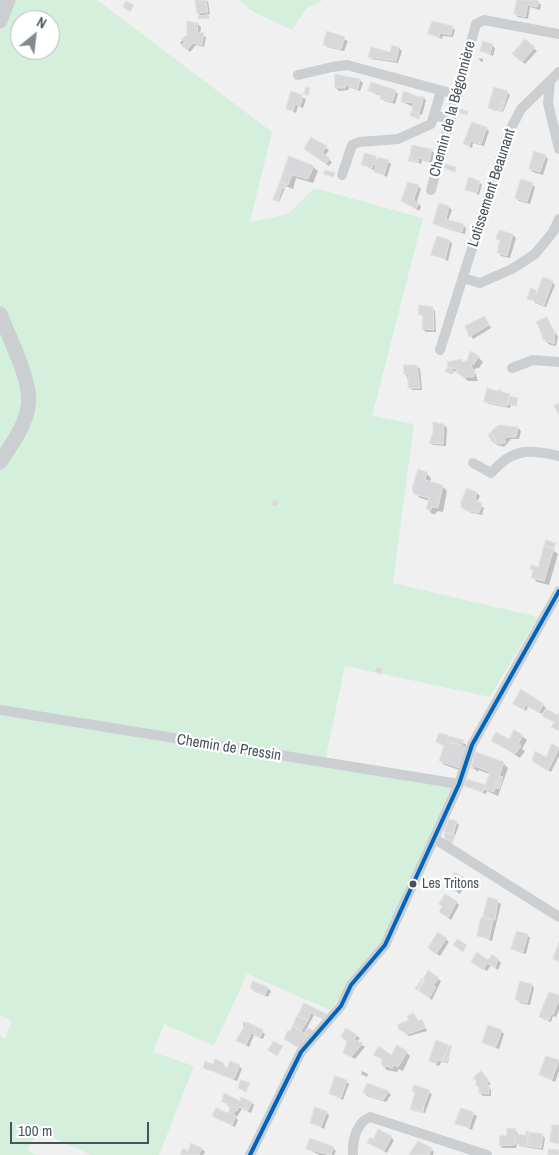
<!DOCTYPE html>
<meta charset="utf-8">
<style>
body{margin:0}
#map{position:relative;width:559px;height:1155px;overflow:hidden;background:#f1f0f0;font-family:"Archivo Narrow",sans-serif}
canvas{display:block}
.north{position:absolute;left:10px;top:10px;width:50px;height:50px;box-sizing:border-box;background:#fff;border:1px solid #b5babe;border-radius:50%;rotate:29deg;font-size:14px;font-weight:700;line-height:20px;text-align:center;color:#46535d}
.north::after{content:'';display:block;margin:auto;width:18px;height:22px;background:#828a90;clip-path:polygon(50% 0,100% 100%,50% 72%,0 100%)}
.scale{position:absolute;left:10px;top:1122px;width:139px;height:22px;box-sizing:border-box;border:2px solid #46535d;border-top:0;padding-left:6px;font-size:15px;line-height:18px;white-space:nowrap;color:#46535d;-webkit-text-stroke:4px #fff;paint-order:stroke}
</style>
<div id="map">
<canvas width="559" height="1155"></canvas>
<div class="north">N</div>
<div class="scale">100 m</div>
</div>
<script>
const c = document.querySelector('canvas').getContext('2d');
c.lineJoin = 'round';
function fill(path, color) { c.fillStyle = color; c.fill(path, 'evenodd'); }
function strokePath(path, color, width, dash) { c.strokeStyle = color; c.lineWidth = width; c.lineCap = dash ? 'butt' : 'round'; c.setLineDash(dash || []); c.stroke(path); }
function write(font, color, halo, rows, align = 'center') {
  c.font = font + ' "Archivo Narrow",sans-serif'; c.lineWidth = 4.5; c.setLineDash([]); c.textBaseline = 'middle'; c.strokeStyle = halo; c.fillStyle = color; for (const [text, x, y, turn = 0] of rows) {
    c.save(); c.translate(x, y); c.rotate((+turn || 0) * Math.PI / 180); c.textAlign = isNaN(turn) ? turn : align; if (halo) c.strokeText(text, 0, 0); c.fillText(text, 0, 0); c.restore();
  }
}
fill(new Path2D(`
 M0,0H97L272,132L250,222L288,214L314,188L423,218L372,416L414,424L393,583L538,617L490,697L345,666L324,766L453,788L377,953L330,1010L247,974L214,1046L164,1024L153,1052L194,1066L159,1155H91L38,1131L27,1150L36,1155H0V1036L5,1038L12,1021L0,1015ZM20,20H50V50H20Z
 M239,0H323L306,9L292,30L252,11Z`), '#d4f0dd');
fill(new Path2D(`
 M197,0L208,1L210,14L206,15L209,19L200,18L202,17L198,13Z
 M518,0L538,2L541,5L540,10L530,7L528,19L518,17L515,14Z
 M198,24L201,27L200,34L206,37L204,47L196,45L190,52L180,43Z
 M452,27L455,30L453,37L443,36L442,39L430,34Z
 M328,33L348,41L344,51L327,47L324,45Z
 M526,41L537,51L525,64L517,57Z
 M492,45L495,48L493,56L482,51Z
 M399,48L402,51L398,63L372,59L370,56L391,53Z
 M479,58L483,59V62L480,61Z
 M360,80L363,83L360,91L349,87L348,90L339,91L336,88Z
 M370,91H395L398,94L395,104L384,101L382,97Z
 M507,92L510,95L503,112L492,110L489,107Z
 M292,93L306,99L303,108L298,106L296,113L287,108Z
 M423,97L426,100L422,115L420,114L419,119L413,117L414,107L402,102Z
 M486,128L489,131L484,146L473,143L472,148L465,144Z
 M311,139L329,150L325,156L332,162L329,166L309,152Z
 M431,150L434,153L432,163L422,160L421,164L413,160V162L410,160Z
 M545,156L548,159L543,175L533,172L530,169Z
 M290,157L313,167L318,171L313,183L296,178L293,189L286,186L279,202L276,201Z
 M375,157L379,161H388L391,164L387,177L362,164Z
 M479,182L482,185L479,195L467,189Z
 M532,184L535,187L530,204L519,201L516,198Z
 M418,186L421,189L417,201L421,207L419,211L406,203Z
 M449,207L452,210L448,221L463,225L466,228L465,234L438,226L435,224Z
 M513,235L516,238L510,258L501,256L498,253L501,242L498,238Z
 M450,241L452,244L448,261L433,254Z
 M552,282L555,285L546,307L535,303L531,290L538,293Z
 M432,308L435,311L436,332H426L423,329V317L420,314Z
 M485,317L491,328L473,339L466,327Z
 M547,318L558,337L556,346L550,345L543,339Z
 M478,357L483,362L479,368L474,369L478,381H468L458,372L454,371L452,374L447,371L450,367Z
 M417,366L420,369L422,390H412L405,373Z
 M503,394L517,399V406L511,405L510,408L489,404L486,401Z
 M444,425L447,428L446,446L433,445L430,442L434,433Z
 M499,427L518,428L521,431L519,439H511L504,447L497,445L494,442Z
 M426,473L431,478L430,483L442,486L447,491L443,512L438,511L435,514H432L428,509L430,501L420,498L415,493Z
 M477,493L480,496L477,502L484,508L482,515L469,512L462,506Z
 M555,544L554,551L558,554L549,585L537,582L532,577L534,571L532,569H539Z
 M515,704L543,705L546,708L542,714L528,707L526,711Z
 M440,735L466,744L465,772L445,765L440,761L445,747L437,742Z
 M522,736L527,740L522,749L525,751L520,758L493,741L510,740Z
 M552,745L559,748V756L551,772L533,761L546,758Z
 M477,753L503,763L508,768L498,796L487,791L486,794L465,786H486L490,774L478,770V772L472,767Z
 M456,822L459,825L452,844L445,832Z
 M464,879L467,882L460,894L451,888Z
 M489,898L501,904L492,941L479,935Z
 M456,902L459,905L451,920L443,914Z
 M527,935L530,938L526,954L516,951L513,948Z
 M446,939L449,942L440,956L432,951Z
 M498,960L501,963L498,970L491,965L487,971L475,964Z
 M438,979L441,981L432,1000L422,993Z
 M254,982L268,988L271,991L268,997L254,991L251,988Z
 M532,985L534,988L530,1005L520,1003L517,1000Z
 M559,997V1009L556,1017L553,1016L551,1022L543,1019L540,1016Z
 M304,1005L329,1018L326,1021L314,1015L302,1037L305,1035L310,1040L286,1038Z
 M414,1014L419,1022L424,1024L427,1031L409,1036L401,1030Z
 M244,1022L265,1034L263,1039L254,1035L249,1047L238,1041L245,1027L243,1026Z
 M347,1030L357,1036L360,1038L357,1042L365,1047L355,1059L345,1053L349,1042L342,1037Z
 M501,1031L504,1034L499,1049L483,1043Z
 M451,1047L448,1063L441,1062L439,1066L430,1061Z
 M406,1052L410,1056L403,1071L399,1069L397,1072L387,1070L383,1066L384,1061L375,1055L390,1057Z
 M547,1057L559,1062V1071L555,1082L540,1075Z
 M223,1064L228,1069L239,1066L242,1069L237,1081L204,1068Z
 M362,1071L368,1074L367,1077L361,1074Z
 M481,1073L491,1084L488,1086L491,1090V1096H483L480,1093Z
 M346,1081L349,1084L343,1100L330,1094Z
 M368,1084L388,1092L391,1095L386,1102L367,1096L364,1093Z
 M415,1087L432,1094L425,1113L414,1111L411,1109L416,1094L413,1091Z
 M224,1101L252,1103L254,1105L251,1113L242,1109L236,1118L238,1120L235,1127L218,1119L229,1115L231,1109Z
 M462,1109L477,1116L472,1130L457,1123Z
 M326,1112L329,1115L324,1129L311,1122Z
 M516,1130L518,1135L527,1136V1132L542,1135L545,1138L543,1150L520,1146L517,1144L516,1148H503L500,1146Z
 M391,1137L394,1140L387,1153L369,1143Z
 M418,1143L431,1149L434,1152L433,1155H411Z
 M192,1145L202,1149L205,1152L203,1155H182L188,1152Z
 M333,1148L336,1151L334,1155H320L307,1149Z`), '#0003');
const building = new Path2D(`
 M195,0H206L208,12L197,13Z
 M517,0H536L539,1L537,7L528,5L525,17L514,14Z
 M126,1L134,5L130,12L123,7Z
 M209,15V18L198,19V16Z
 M187,21L198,23L197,32L204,33L202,45L193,43L187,50L181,45L185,42L181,39L187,35Z
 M432,21L453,26L451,35L440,33L439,37L428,34Z
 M327,31L345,37L341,49L323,45Z
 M525,39L535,47L522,62L512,54Z
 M483,41L493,44L490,54L480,51Z
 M392,45L399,47L396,61L368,57L371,47L390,52Z
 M335,74L360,79L358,89L346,85L345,88H335Z
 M371,82L396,90L392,102L380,99L381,96L377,93L368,91Z
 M306,87L310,88L308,96L304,94Z
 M494,87L508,91L505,102L502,101L499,111L488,108Z
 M291,91L303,95L300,106L295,104L293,111L286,109Z
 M404,91L419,97L424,96L419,113L412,111L413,103L401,102Z
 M502,101L505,102L502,112L499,111Z
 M460,109L468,111L467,115L459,113Z
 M412,111L419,113L418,118L410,116Z
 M472,122L487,127L481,144L471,141L469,146L463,144Z
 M311,137L327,146L322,153L330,158L326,164L304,149Z
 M412,145L432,149L429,161L419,158L418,162L412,160L413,157L410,156Z
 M534,151L546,155L540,172L529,169Z
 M365,153L376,156L375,159L378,160V157L389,160L384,175L374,172L376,165L373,164L372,168L361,165Z
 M289,156L314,166L308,179L292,175L288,185L280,182Z
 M410,156L413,157L412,160L418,163L408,161Z
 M445,164L456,167L455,172L444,168Z
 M325,170L335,173L333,177L324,174Z
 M469,177L480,181L477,193L465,190Z
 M521,179L533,183L527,202L515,198Z
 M280,182L286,184L284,189L278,187Z
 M408,182L419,185L414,198V201L419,203L416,209L401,201Z
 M278,187L282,188L278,202L273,200Z
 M439,203L449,206L446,219L464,224L462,232L433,224Z
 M499,230L513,234L507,256L497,253L500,240L496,239Z
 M437,236L450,240L445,259L431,255Z
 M543,277L553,281L544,305L531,300L534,293L536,294Z
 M531,288L537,291L536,294L534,293L531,300L527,299Z
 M419,305L433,307L434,330L422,329L423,315H419Z
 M485,316L489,325L469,337L465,326Z
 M547,317L555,333L554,344L542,339V335L536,322Z
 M471,351L479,356L474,364L471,365L475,374L473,377H463L457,373L456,369L448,367L447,362L461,359L462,362L466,361Z
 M404,365H417L420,388H408V374H404Z
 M448,367L453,370L450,374L445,371Z
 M487,388L497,391L500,389L502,392L510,394L507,406L484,402Z
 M510,396L518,398L516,406L508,404Z
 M559,403V415L554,406Z
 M433,422L444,424L443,444L429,443L433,433Z
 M499,425L518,427L516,437H507L504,439L506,442L501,444L493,443L496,440L491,433L492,430Z
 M491,433L496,440L493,443L488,435Z
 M418,469L427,472L425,480L443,485L438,508L432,507L431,510L426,509L429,498L414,494L412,490Z
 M467,488L477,492L475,499L482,504L479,513L465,510L461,507V502Z
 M273,500L278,501L277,506L272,505Z
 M546,540L556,543L554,548L544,546Z
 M544,546L554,548L544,581L531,578L533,570L530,569L531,565L538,567Z
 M376,667L382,668L381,674L375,672Z
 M521,689L544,704L539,712L525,705L524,710L513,704Z
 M546,709L558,715L559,712V731L551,727L554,722L542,716Z
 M514,730L523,735L518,744L521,746L515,754L491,741L496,732L509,739Z
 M439,733L448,735L446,742L468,748L460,768L439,761L444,745L436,742Z
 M449,736L464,740L462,745L446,742Z
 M552,743L559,748L548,771L532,761L535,751L546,757Z
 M476,752L504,762L494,792L484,789L490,772L474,766L473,769L471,768Z
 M499,776L503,777L499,789L495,787Z
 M467,779L486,785L483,792L464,786Z
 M449,819L457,821L453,834L444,832Z
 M444,832L455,835L451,845L445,839Z
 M455,872L465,878L456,892L446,885Z
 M445,894L457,901L448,918L439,912L442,906L439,904Z
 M488,897L498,900L495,920L483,917Z
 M481,917L493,920L489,939L477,936Z
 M517,931L528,934L523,952L511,949Z
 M438,932L447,938L436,954L428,948Z
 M458,939L467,945L463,952L453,945Z
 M559,942V962L553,959Z
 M477,952L488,960L492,954L498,959L495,968L487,963L483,970L471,962Z
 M428,970L439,978L433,986L436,987L429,998L418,990Z
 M423,978L425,980L418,990L415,989Z
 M253,981L268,987L265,995L250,988Z
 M520,981L532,984L527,1003L515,1000Z
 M549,992L559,995V1000L553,1015L551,1014L549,1020L539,1017Z
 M304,1003L327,1014L323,1019L311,1013L308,1020L298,1016Z
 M414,1013L418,1021L422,1019L425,1028L411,1033L405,1034L403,1029L400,1031L397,1025L409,1020L407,1016Z
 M297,1016L308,1020L301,1031L293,1026Z
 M247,1022L263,1030L260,1037L251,1033L246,1045L236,1041Z
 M488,1025L502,1030L496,1047L482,1043Z
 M293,1026L308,1036L299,1048L284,1039L288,1030L289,1032Z
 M309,1028L313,1031L308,1036L304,1034Z
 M346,1028L357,1035L354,1040L363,1043L351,1057L343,1053L347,1041L341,1037Z
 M436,1040L449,1045L443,1061L438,1060L436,1064L429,1061Z
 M274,1041L283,1046L277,1056L268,1050Z
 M397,1045L407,1051L403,1059L398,1067L394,1065L392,1069L387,1066L384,1068L381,1063L383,1059L373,1055L379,1046L391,1055Z
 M449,1045L452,1046L447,1062L443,1061Z
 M546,1056L559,1060L552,1080L539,1075Z
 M215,1059L224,1063L223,1066L227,1068L230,1061L240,1065L234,1079L203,1068L205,1061L213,1064Z
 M481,1071L489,1080L487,1083L489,1085V1094L479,1093V1088L475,1084L477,1082L473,1078Z
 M335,1076L347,1080L341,1098L329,1094Z
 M241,1080L250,1083L246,1092L238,1088Z
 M367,1083L389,1091L383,1100L374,1097L363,1093Z
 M414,1085L430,1090L422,1111L410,1109L415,1092L412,1091Z
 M224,1093L240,1101L241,1097L252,1102L248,1111L239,1107L237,1111L235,1110L233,1115L236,1116L232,1125L215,1118L220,1110L228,1113L230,1108L228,1107L229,1104L222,1102Z
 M424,1105L423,1113L416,1111V1109L422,1111Z
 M315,1107L327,1111L321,1127L310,1123Z
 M216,1108L220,1110L215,1118L212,1116Z
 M461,1108L474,1112L469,1128L455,1124Z
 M552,1125H559V1144L550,1142Z
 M507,1128L516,1129L514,1145L499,1146L500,1135L506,1136Z
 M378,1129L392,1136L384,1151L367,1143L370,1137L373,1139Z
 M526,1131H529L527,1146L515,1144L517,1134L526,1135Z
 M529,1132L543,1134L541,1148L527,1146Z
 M310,1138L334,1147L331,1155L306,1149Z
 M418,1141L432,1148L429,1155H409Z
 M191,1143L202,1148L199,1155H180L183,1148L188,1151Z
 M549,1149L559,1150V1155H548Z`);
fill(building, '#d8d8da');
strokePath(building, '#e2e2e3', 1);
strokePath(new Path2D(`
 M298,75L332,67L347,65L458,95
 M550,81L548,103L559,149
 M441,91L434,115L451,120
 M342,175L352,145L359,142L398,139L431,124L434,115
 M431,190L476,24L484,20L559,34
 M463,278L480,283L512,269L535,254L553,232L559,219
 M440,350L508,134L521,109L559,72
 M512,368L533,360L559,362
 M473,463L491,473C513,448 528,449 559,456
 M0,710L459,784
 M435,839L559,917
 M250,1155L301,1052L341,1006L351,985L385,945L459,784L472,745L559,591
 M353,1155C352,1141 356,1123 370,1117L487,1155`), '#cccfd1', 10);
strokePath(new Path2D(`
 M0,21L8,0
 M0,314C9,338 33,383 28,407C25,427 11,445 0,462`), '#cccfd1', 15);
strokePath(new Path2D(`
 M250,1155L301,1052L341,1006L351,985L385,945L459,784L472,745L559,591`), '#0065bd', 4);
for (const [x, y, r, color] of [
 [413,884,4.5,"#46535d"]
]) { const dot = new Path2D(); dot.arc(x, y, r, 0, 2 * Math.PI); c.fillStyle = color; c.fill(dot); strokePath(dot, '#fff', 2); }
write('14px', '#46535d', '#fff', [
 ["Les Tritons",422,884]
], 'left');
write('15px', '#46535d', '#fff', [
 ["Chemin de la Bégonnière",453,109,-75],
 ["Lotissement Beaunant",492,188,-72],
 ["Chemin de Pressin",229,748,9]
]);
</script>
